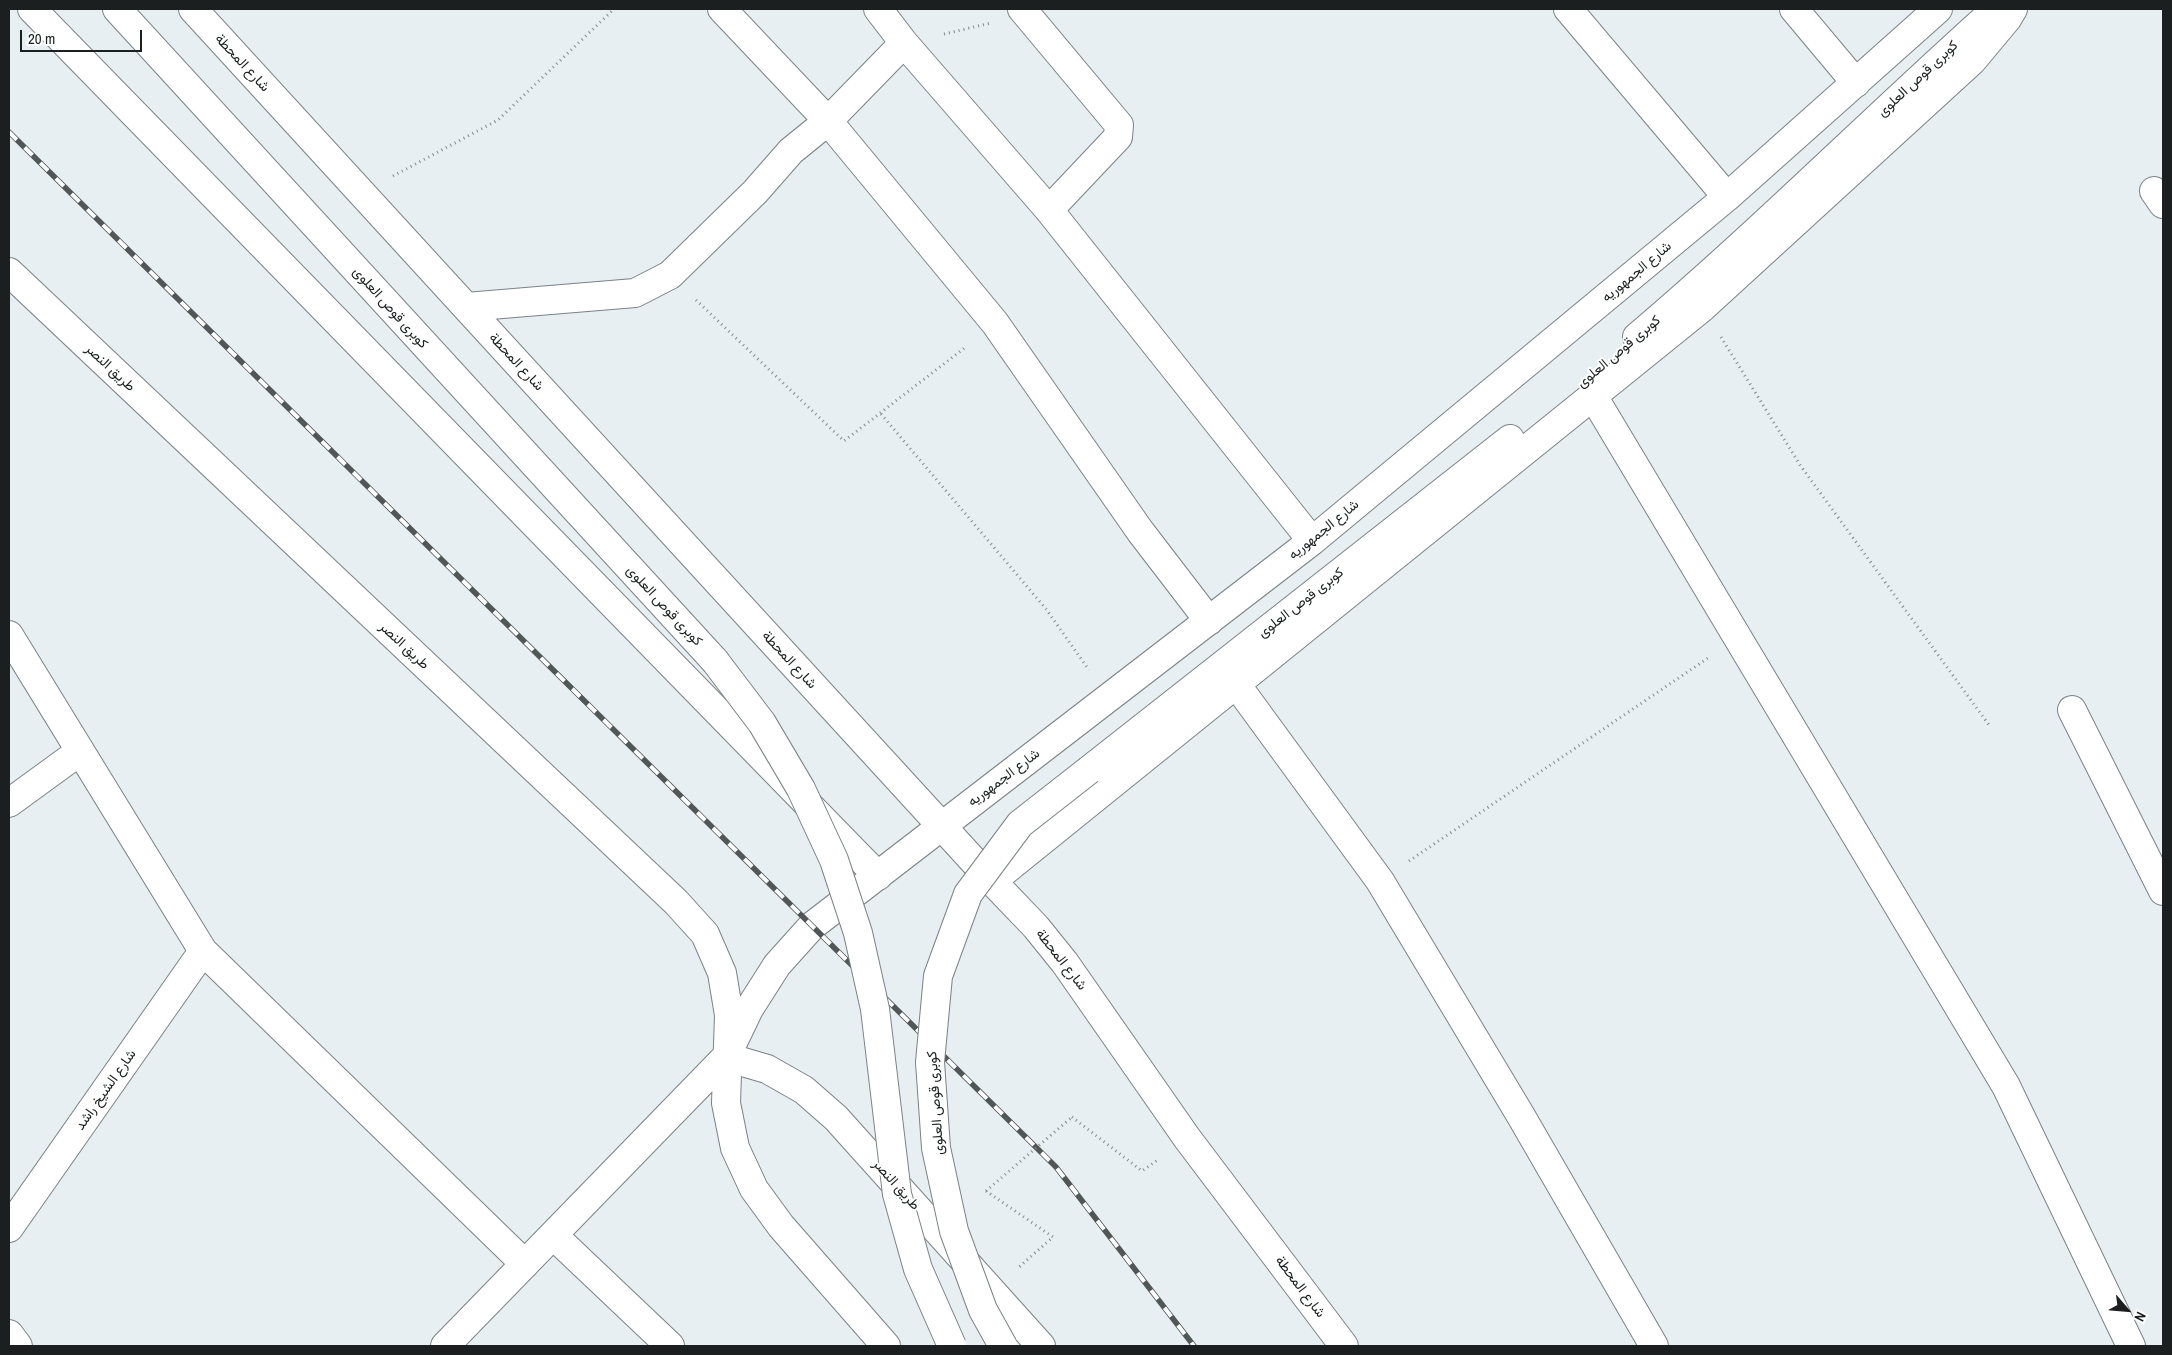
<!DOCTYPE html>
<meta charset="utf-8">
<style>
body{margin:0}
#map{position:relative;width:2172px;height:1355px;overflow:hidden;background:#e7eff2;font-family:"Archivo Narrow",sans-serif}
canvas{display:block}
.frame{position:absolute;inset:0;border:10px solid #1c1f20;pointer-events:none}
.north{position:absolute;left:2102px;top:1285px;width:50px;height:50px;-webkit-text-stroke:4px #fff;paint-order:stroke;rotate:117deg;font-size:14px;font-weight:700;line-height:20px;text-align:center;color:#1c1f20}
.north::after{content:'';display:block;margin:auto;width:18px;height:22px;background:#1c1f20;clip-path:polygon(50% 0,100% 100%,50% 72%,0 100%)}
.scale{position:absolute;left:20px;top:30px;width:122px;height:22px;box-sizing:border-box;border:2px solid #1c1f20;border-top:0;padding-left:6px;font-size:15px;line-height:18px;white-space:nowrap;color:#1c1f20;-webkit-text-stroke:4px #fff;paint-order:stroke}
</style>
<div id="map">
<canvas width="2172" height="1355"></canvas>
<div class="frame"></div>
<div class="north">N</div>
<div class="scale">20 m</div>
</div>
<script>
const c = document.querySelector('canvas').getContext('2d');
c.lineJoin = 'round';
function strokePath(path, color, width, dash) { c.strokeStyle = color; c.lineWidth = width; c.lineCap = dash ? 'butt' : 'round'; c.setLineDash(dash || []); c.stroke(path); }
function write(font, color, halo, rows, align = 'center') {
  c.font = font + ' "Archivo Narrow",Vazirmatn,sans-serif'; c.lineWidth = 4; c.setLineDash([]); c.textBaseline = 'middle'; c.strokeStyle = halo; c.fillStyle = color; for (const [text, x, y, turn = 0] of rows) {
    c.save(); c.translate(x, y); c.rotate((+turn || 0) * Math.PI / 180); c.textAlign = isNaN(turn) ? turn : align; if (halo) c.strokeText(text, 0, 0); c.fillText(text, 0, 0); c.restore();
  }
}
const minor = new Path2D(`
 M32,9L878,876
 M117,9L715,661
 M193,9L992,881L1036,927L1065,963L1187,1138L1344,1346
 M722,9L828,121L995,323L1140,531L1209,621
 M878,9L904,43L1049,210L1312,541
 M1022,9L1119,125L1118,137L1049,210
 M1568,9L1727,197
 M1794,9L1856,83
 M2154,191L2163,204
 M9,272L676,902L705,934L722,973L729,1015L726,1103L735,1148L754,1189L781,1226L886,1346
 M466,307L635,293L670,275L755,192L791,151L828,121L904,43
 M1637,337C1761,232 1875,117 1996,9
 M1593,396L2006,1086L2131,1346
 M9,635L203,951L525,1264
 M1236,684L1380,881L1521,1116L1654,1346
 M2072,710L2163,891
 M1089,770L1510,439
 M9,803L79,752
 M992,881L1703,307L1972,61L2007,19L2013,9
 M726,1057L767,1069L804,1090L836,1118L1041,1346
 M9,1228L203,951
 M553,1235L670,1346
 M9,1334L18,1346
 M445,1346L726,1057L749,1009L777,965L812,926L1312,541L1727,197L1938,9`);
strokePath(minor, '#7b8285', 30);
strokePath(new Path2D(`
 M944,34L991,23
 M393,176L498,120L614,9
 M696,300L844,441L967,346
 M1721,337L1800,465L1989,725
 M881,414L1046,609L1089,670
 M1409,861L1708,658
 M1072,1117L1142,1171L1159,1159
 M986,1191L1053,1237L1018,1268`), '#858a8c', 3, [1, 4]);
strokePath(minor, '#fff', 28);
const rail = new Path2D(`
 M9,132L1056,1167L1194,1346`);
strokePath(rail, '#515657', 5.5);
strokePath(rail, '#fff', 4, [11]);
const minorBridge = new Path2D(`
 M715,661L762,723L801,789L834,860L858,933L875,1009L897,1194L918,1269L952,1346
 M1003,1346L983,1310L954,1231L936,1148L930,1062L938,976L968,894L1020,824L1089,770`);
strokePath(minorBridge, '#7b8285', 30, []);
strokePath(new Path2D(`
 M986,1191L1072,1117`), '#858a8c', 3, [1, 4]);
strokePath(minorBridge, '#fff', 28);
write('14px', '#1c1f20', '#fff', [
 ["شارع المحطة",242,63,47],
 ["كوبرى قوص العلوى",1918,79,-43],
 ["شارع الجمهوريه",1637,272,-40],
 ["كوبرى قوص العلوى",390,308,48],
 ["كوبرى قوص العلوى",1619,352,-40],
 ["شارع المحطة",516,362,47],
 ["طريق النصر",110,368,43],
 ["شارع الجمهوريه",1324,530,-39],
 ["كوبرى قوص العلوى",1301,603,-38],
 ["كوبرى قوص العلوى",664,606,47],
 ["طريق النصر",404,646,43],
 ["شارع المحطة",789,660,47],
 ["شارع الجمهوريه",1004,778,-37],
 ["شارع المحطة",1061,960,52],
 ["شارع الشيخ راشد",106,1090,-55],
 ["كوبرى قوص العلوى",936,1103,-94],
 ["طريق النصر",896,1185,48],
 ["شارع المحطة",1300,1287,53]
]);
</script>
